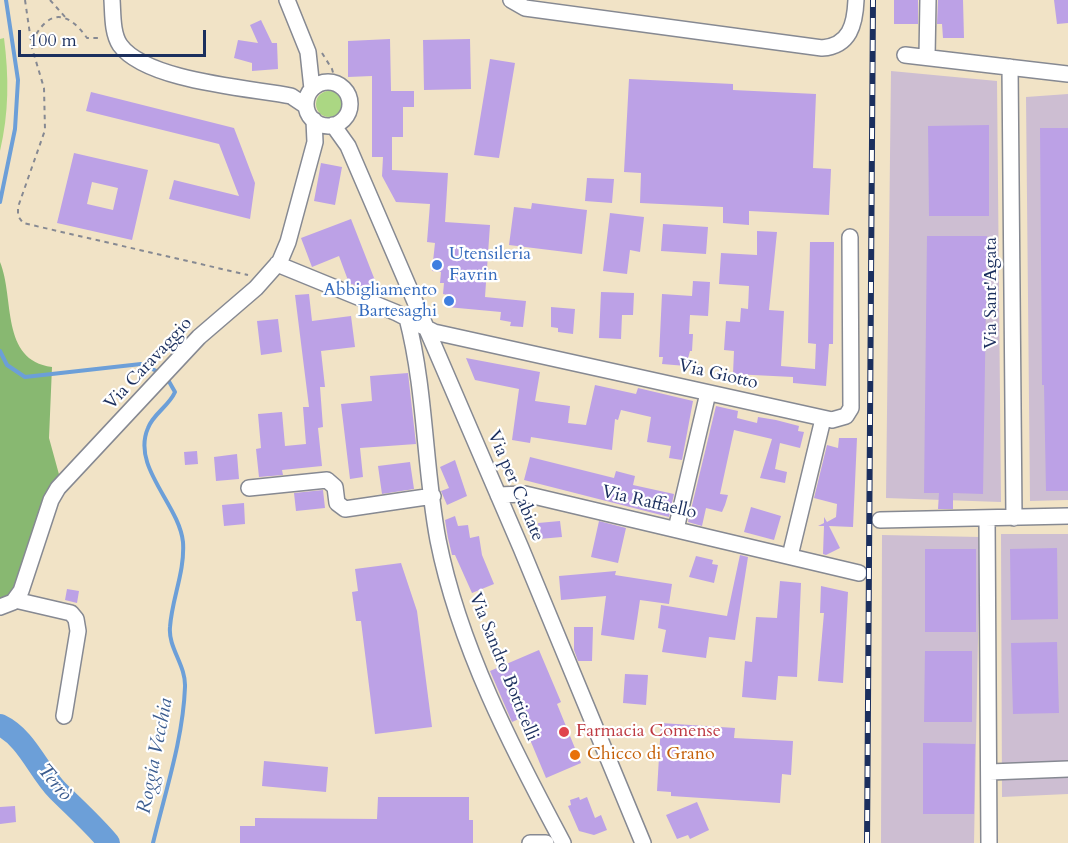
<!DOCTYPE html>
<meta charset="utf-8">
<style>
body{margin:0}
#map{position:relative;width:1068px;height:843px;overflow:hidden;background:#f1e3c6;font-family:Cardo,serif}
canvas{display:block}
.scale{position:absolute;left:18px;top:30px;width:188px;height:27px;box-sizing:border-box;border:3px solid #1b2f5e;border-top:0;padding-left:8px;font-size:18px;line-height:21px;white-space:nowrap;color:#1b2f5e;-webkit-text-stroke:4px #fff;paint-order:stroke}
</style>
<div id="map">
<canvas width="1068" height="843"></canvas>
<div class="scale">100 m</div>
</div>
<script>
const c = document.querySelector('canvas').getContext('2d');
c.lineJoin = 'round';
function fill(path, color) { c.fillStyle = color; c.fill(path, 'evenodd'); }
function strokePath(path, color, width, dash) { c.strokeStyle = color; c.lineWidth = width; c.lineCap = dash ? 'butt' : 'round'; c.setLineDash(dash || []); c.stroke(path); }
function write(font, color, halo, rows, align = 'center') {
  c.font = font + ' Cardo,serif'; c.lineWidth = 4.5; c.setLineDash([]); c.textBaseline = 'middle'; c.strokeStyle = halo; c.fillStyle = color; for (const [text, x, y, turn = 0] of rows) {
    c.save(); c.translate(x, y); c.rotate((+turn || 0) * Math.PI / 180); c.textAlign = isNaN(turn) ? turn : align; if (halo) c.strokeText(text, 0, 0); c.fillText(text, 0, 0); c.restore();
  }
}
fill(new Path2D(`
 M891,71L997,81L1001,502L886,498Z
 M1068,94V500L1030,501L1026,97Z
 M1001,534H1068V794L1002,797Z
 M882,535L980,537L974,843H881Z`), '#cdbed2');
fill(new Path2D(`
 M4,38C9,77 9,113 0,151V39Z
 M316 104a13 13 0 1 1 26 0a13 13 0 1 1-26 0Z`), '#abd783');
fill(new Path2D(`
 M0,262C15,299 0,360 52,367L49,438L60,478L15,592L0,601Z`), '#88b871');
strokePath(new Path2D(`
 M0,202L15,129L18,80L6,0
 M0,351L7,365L25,377L141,364L161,373
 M153,843C165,792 183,740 185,687C186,665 168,648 170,627C172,598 185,572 183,542C179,504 131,467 148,428C153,414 169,406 175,392L167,378`), '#6c9fd8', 4);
strokePath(new Path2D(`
 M0,725C27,738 37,769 57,790C75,808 93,824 109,843`), '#6c9fd8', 22);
fill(new Path2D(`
 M894,0H918V24H894Z
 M938,0H963L964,38H943L942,24H937Z
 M1054,0H1068V23L1057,24Z
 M261,20L272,43H277L278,69L252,71V63L234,58L238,40L258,43L250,25Z
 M390,39L391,91H414V107H403V137H392V170L448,173L445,222L490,225L485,297L526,301L523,327L510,326L511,322L500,320L501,312L447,307L448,295L443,294L444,283H440L441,272L432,271L435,243L427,242L430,204L396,202L382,176L383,157H372V76L348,77V41Z
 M470,39L471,89L424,90L423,40Z
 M490,59L515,63L499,158L474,155Z
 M629,79L733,84V90L816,94L813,168L831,169L829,215L749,211V225L723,223V207L640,203L641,173L624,172Z
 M91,92L234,128L255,183L250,219L169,199L174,180L239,196L219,144L86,111Z
 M989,125V216H929L928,126Z
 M1040,128H1068V491H1046L1044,385H1042Z
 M74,153L148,170L132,240L57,223ZM92,182L118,188L113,210L87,204Z
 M321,163L342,167L335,205L314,201Z
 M587,178L614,179L612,203L585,201Z
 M532,203L587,210L582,254L509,245L514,207L531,209Z
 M610,213L644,217L640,252L630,250L627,274L603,271Z
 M351,219L376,283L362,288L349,283L339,256L312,267L301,238Z
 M663,224L708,227L706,254L661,251Z
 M757,231L777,232L769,310L784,311L781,366L815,369L816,344L808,343L810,242H834L833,344H829L826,386L793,383V377L733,374L734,351L724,350L726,321L740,322L741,308L748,309L749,286L719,284L721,253L757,255Z
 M927,236H987L983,494L953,493V509H938L939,493H924Z
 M693,281L710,282L708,316L690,315L689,334H693L692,351H690L686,366L662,364L663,357H659L662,294L692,296Z
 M601,292L634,293L633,315H622L621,339L599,338Z
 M309,294L312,321L351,316L355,347L321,351L325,387H320L323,427L318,428L322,466L282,470L283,475L259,477L256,449L261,448L258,414L282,412L285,446L306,444L303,407H309L295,295Z
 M551,307L575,309L573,334L558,332V328L551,327Z
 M278,319L282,352L261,355L257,321Z
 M466,358L540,372L535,401L570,406L568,423L586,425L595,385L636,394L638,388L693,401L682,460L669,458L671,446L647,442L651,417L621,410L618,420L615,419L612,450L531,437L530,443L512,440L519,389L475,380Z
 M408,373L416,444L360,448L363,477L350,479L341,404L372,401L370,376Z
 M716,406L738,411L737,418L757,423L758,417L776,420L799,426L798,431L804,432L800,448L780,443L775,469L787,472L785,483L760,478L772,439L734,430L720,494L728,495L725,505L722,512L706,508L702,526L688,522Z
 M839,438H857L853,527L829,526L840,548L826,555L823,554L824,526H818L824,523V517L827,522L836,517L837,504L814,498L827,445L838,448Z
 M197,451L198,464L185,465L184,452Z
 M237,454L239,479L216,481L214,457Z
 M530,457L614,478L616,471L635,476L633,485L674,494L669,517L524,480Z
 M455,460L467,496L447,505L441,491L449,488L440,467Z
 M410,462L414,489L382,494L378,466Z
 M323,490L325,508L296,511L294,493Z
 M244,503L245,524L224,526L222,505Z
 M751,507L781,516L774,540L744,532Z
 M455,516L458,526L468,525L470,538L479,536L482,555L494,584L472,593L455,555H452L448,538L445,520Z
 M560,521L562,537L539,539L538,523Z
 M599,521L626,528L618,563L591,557Z
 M1057,548L1058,619L1011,620L1010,549Z
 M925,549H976V632H925Z
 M740,555L748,557L735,640L709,637L706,658L662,652L666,630L658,628L661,605L727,616Z
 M696,556L713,560L712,564L718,565L714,583L689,577Z
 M401,563L417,611L432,727L375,734L361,621H356L352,592L358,591L355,569Z
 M616,571L615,575L672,584L669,604L640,600L634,640L601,635L606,596L561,600L559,576Z
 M780,581L801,583L797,677L778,676L776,700L742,697L745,661L752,662L756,617L777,618Z
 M821,586L848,592L843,683L818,681L824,613H820Z
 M67,589L79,591L77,603L65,600Z
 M574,627H593L592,661H578L574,650Z
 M1057,642L1059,713L1013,714L1011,643Z
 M539,650L561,702L557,704L581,763L546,778L521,718L512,722L490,671Z
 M925,651H972V722H924Z
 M625,674L648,675L646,705L623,703Z
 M661,723L735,728L734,738L793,741L791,775L782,774L780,803L671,796V792L657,791Z
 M923,743L975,744L974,814H923Z
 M264,761L328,767L326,792L262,786Z
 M378,797H469V820H473V843H240V826H255V818L377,819Z
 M579,797L580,800L587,797L595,818L601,815L607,830L594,835L579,831L568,806L571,805L570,800Z
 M697,802L709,830L690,839L688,835L677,839L666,815Z
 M15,806L16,822L0,824V807Z`), '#bca1e6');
const minor = new Path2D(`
 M112,0C113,14 112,33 120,45C146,81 249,88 291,96L306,106
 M287,0L308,52L312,89
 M511,0L525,8L822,48C850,46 855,24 856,0
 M905,55L1068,74
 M927,57L928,0
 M1010,67L1014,518
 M306 104a22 22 0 1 1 44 0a22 22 0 1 1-44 0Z
 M333,125L348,146L521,548L643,843
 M277,264L397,313L434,332L832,420L846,416L851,408L850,237
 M407,318C426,391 424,466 438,540C459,646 512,748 563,843
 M249,488L327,480L335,487L337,503L345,509L433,496
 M498,495L525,494L859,573
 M987,519L989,843
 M880,520L1068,516
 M676,529L708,393
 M790,556L823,419
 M15,600L71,613L76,619L78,631L64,716
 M0,607L13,602L21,591L51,500L58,488L199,337L256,288L280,261L288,242L315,142L314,120
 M990,772L1068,769
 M530,843H546`);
strokePath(minor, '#868992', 18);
strokePath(new Path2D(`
 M25,0L32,48L44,88L45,130L18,207V216L23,223L248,275
 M50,0L66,18
 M32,42C48,9 67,10 87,38H101
 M322,53L332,69L336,83`), '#868992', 2, [4.5, 4.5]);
strokePath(minor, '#fff', 15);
const rail = new Path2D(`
 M867,843L873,0`);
strokePath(rail, '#1b2f5e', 6);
strokePath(rail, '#fff', 4, [11]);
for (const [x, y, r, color] of [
 [437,265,6,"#3f7fe0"],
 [449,301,6,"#3f7fe0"],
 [564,732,6,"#e0444e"],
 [575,755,6,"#e8710a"]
]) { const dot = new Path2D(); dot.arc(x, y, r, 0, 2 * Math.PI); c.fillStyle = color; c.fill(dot); strokePath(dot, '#fff', 2); }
write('18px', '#366cbe', '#fff', [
 ["Utensileria",449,255],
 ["Favrin",449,276],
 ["Abbigliamento",437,291,"right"],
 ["Bartesaghi",437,312,"right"]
], 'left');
write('18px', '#1b2f5e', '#fff', [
 ["Via Sant'Agata",992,293,-90],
 ["Via Caravaggio",149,364,-47],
 ["Via Giotto",718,375,13],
 ["Via per Cabiate",515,486,67],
 ["Via Raffaello",649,503,13],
 ["Via Sandro Botticelli",503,667,68]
]);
write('18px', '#be3a42', '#fff', [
 ["Farmacia Comense",576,732]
], 'left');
write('18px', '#c56008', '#fff', [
 ["Chicco di Grano",587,755]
], 'left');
write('italic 20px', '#3b5c8f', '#fff', [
 ["Roggia Vecchia",156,756,-79],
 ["Terrò",54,783,50]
]);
</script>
